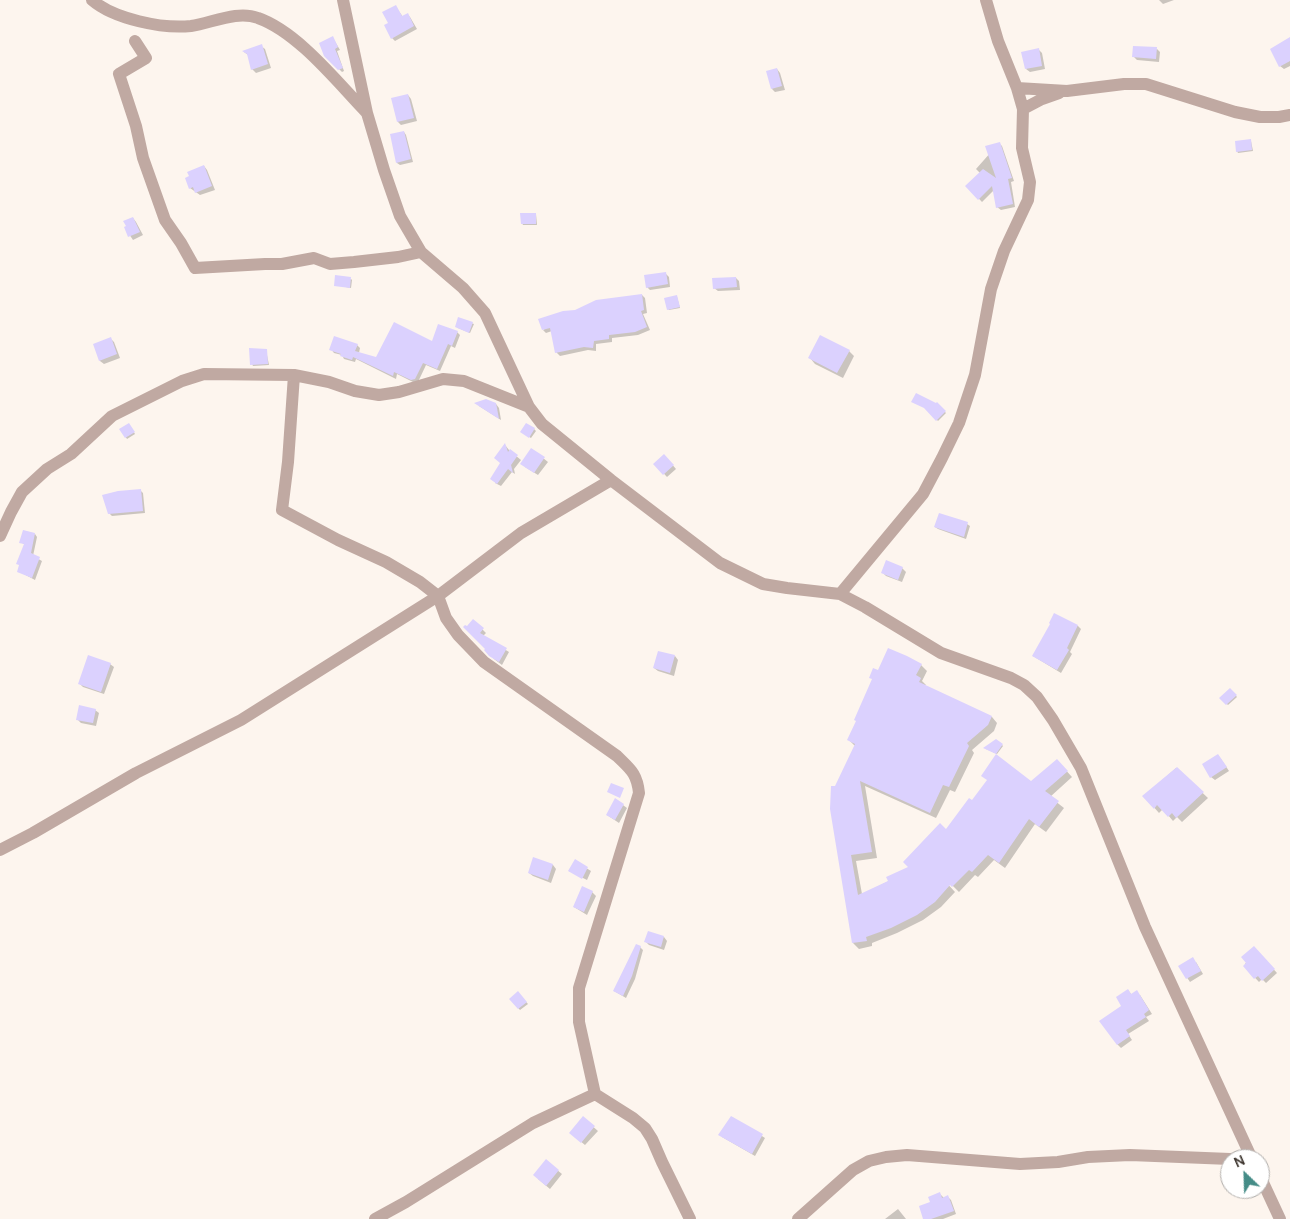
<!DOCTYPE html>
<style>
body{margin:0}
#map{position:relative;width:1290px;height:1219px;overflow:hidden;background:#fdf5ee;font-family:Manrope,sans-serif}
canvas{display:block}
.north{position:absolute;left:1220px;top:1149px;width:50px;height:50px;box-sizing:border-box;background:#fff;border:1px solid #b2afac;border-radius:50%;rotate:336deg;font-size:14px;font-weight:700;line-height:20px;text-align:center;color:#3f3730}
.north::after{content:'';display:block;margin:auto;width:18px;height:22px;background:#458c87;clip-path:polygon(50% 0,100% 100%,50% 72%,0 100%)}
</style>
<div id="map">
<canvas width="1290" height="1219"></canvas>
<div class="north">N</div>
</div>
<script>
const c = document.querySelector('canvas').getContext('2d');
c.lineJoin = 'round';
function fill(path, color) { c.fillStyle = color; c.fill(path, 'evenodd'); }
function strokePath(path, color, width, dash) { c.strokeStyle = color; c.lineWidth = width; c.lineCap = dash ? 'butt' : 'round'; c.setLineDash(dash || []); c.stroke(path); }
fill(new Path2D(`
 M1159,0H1174L1163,4Z
 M396,7L403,17L407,14L410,17L417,29L395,41L392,38Z
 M333,38L340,50L337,51L344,71L342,72L325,55Z
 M1290,42V66L1284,69L1280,66Z
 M261,46L265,49L271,68L256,73L252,69L248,55L244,52Z
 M1038,49L1042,53L1045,69L1030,72L1026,69Z
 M1157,49L1160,52L1159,62L1137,60L1134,57Z
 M777,69L780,73L785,90L775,92L772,89Z
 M408,95L411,99L417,121L401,125L398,122L392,99Z
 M404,132L406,135L413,162L400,165L397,163L391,135Z
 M1251,141L1253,151L1238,153L1237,151Z
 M999,143L1002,146L1014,181L1011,182L1015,207L1001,210L997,207L994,190L982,202L967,186L980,173L976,169Z
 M204,166L207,170L215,190L200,195L190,188Z
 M536,214L537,225H523L522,223Z
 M133,218L136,222L143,235L133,240L125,228Z
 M665,273L669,277L670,287L650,290L647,287Z
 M736,278L739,281L740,290L718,291L714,288Z
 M351,279L352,280L351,288L335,285Z
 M642,295L645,298L647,313L643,314L650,330L638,335L612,338V342L596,344V351L588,350L560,356L556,352L552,331L546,333L543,330L575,311Z
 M677,297L680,308L669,310L668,309Z
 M459,319L474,324L470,333L458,328Z
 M457,332L460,335L455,348L451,346L440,371L426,365L418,382L415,383L397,374L396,379L356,359L355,362L344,359L342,355L334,353L331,349L357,345L360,348L359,353L377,358L432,343Z
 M111,339L114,342L120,358L104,364L100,361L94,345Z
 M266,350L269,365L253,366L252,364Z
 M849,351L854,356L843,378L815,364L810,358Z
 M496,404L499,408L501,420L479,406Z
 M937,404L946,413L938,421L927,409Z
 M130,426L135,434L127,439L121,429Z
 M534,429L536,431L531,438L523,433Z
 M505,445L509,450L521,460L514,469L515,474L512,472L501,486L495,483L502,464Z
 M532,449L548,462L538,475L525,467Z
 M664,455L676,469L667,477L655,464Z
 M140,490L143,493L145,513L112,516L109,513Z
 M967,524L970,526L966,539L938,529L935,527Z
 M35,534L37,537L33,556L42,561L35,580L18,571L25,545L21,542Z
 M902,568L906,572L902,582L886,576L882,572Z
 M1054,614L1078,626L1081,629L1070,652L1072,654L1061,673L1033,656L1051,624Z
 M474,621L486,633L483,636L509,652L502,665L494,659L468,628Z
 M675,656L678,660L674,676L658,671L654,668Z
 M110,664L114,667L104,694L83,687L80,684Z
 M921,665L927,671L922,681L926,685L925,686L992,717L997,723L994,731L972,750L974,753L955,792L950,790L936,818L865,786L877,858L856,861L862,894L889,881L910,867L947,831L972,801L1031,782L1062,766L1072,777L1050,797L1064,808L1046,832L1035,824L1005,868L994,860L978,877L975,875L959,892L947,880L945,881L955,892L941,907L923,920L897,933L872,943V946L859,949L853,943L836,788L855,746L849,740L879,672Z
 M1230,689L1237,697L1228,705L1221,698Z
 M95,710L99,713L96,726L81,723L78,720Z
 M1002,745L1003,746L997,754L986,749Z
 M1221,759L1229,771L1215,780L1211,777Z
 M1176,768L1208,798L1182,822L1177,817L1173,821L1163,809L1159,813L1144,796Z
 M616,800L627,808L619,823L607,815Z
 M534,859L553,865L556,869L551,883L533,876L529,873Z
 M575,861L591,871L587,880L569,871Z
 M592,892L596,896L587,915L574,907Z
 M664,937L667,941L664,950L649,945L646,942Z
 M640,947L643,950L635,979L626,998L614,991Z
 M1254,948L1277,973L1266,983L1262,979L1259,982L1244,966Z
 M1196,962L1203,974L1190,982L1180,967Z
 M1128,990L1132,995H1140L1152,1014L1146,1017L1149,1021L1128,1034L1132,1040L1121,1048L1117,1044L1123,1006Z
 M518,993L528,1004L520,1010L510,999Z
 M732,1117L765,1138L755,1156L722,1137Z
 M583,1118L598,1131L585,1145L574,1136Z
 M546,1161L562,1174L550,1189L538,1179Z
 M940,1194L944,1198L948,1197L951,1200L956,1214L943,1219H925L931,1203Z
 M898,1209L906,1219H885Z`), '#0003');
fill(new Path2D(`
 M396,5L402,16L408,13L414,26L391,39L384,25L388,23L382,12Z
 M333,36L338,47L335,49L343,68L338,70L324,56L319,43Z
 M1290,37V61L1279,67L1270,49Z
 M262,44L268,64L251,70L247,54L242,51Z
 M1133,46L1157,47L1156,59L1132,57Z
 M1039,48L1042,66L1025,69L1021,52Z
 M777,68L782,86L771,89L766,71Z
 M408,94L414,118L397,122L391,98Z
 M404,131L411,159L396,163L390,134Z
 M1251,139L1252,150L1236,152L1235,141Z
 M1000,142L1012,178L1008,179L1013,204L996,208L992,186L978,200L965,186L983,169L996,178L985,146Z
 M204,165L212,186L195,193L193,187L189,189L185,178L189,176L187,172Z
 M520,213H536V224H521Z
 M133,217L140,232L128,237L124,227L126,226L123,221Z
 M666,272L668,284L646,288L644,275Z
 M335,275L351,277L350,288L334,286Z
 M736,277L737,287L713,289L712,278Z
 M642,294L644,310L641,311L647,327L635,332L609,335V339L594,341L593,348L584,347L555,353L550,328L542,330L538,319L563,311L575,310L596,300Z
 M677,295L680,307L667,310L664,298Z
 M458,317L473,322L469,333L455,327Z
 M394,322L432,341L438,324L458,331L452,346L448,344L437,369L423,363L415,379L411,380L394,372L393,376L353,357L352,360L340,356L341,354L329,350L334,336L358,344L355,351L376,357Z
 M820,335L850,350L837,373L808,358Z
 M111,337L117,354L99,361L93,344Z
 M249,348L267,349L268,364L250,365Z
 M916,393L936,403L937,402L946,411L936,421L924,408L911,402Z
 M486,399L496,403L499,419L474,403Z
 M129,423L135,432L125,438L119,429Z
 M526,423L535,428L529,438L520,432Z
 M505,443L508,452L510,449L518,455L511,465L513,473L508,469L497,484L490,479L500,463L494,458Z
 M531,448L545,457L534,473L520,464Z
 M664,454L674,465L663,475L653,464Z
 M141,489L143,511L108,514L102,495L118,491Z
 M939,513L968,522L964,537L934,527Z
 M23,530L35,533L31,553L40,557L32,578L17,572L19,565L16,564L24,544L19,543Z
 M886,560L903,567L898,580L881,573Z
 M1054,613L1078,625L1067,648L1069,650L1057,670L1032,656L1050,624L1049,623Z
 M473,619L484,628L480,633L507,648L499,662L489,656L484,650L485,649L463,627L465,625L467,626Z
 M888,648L907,656L922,664L916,675L921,678L919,682L992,716L988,725L967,743L969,746L949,787L943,785L930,813L860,781L872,852L851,855L858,895L888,881L886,877L908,867L903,862L940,823L946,829L969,798L972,800L987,780L981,776L996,754L1031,781L1057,759L1068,771L1045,791L1059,801L1039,827L1029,819L999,863L988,855L972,872L969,870L952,887L950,885L935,902L917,915L891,928L866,937L867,941L852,943L830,809L831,786H835L855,744L847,740L856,721L854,720L872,679L869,678L873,668L878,670Z
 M658,651L675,655L670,673L653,668Z
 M88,655L111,663L101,692L78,684Z
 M1230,688L1237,695L1226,705L1219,698Z
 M79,705L96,709L93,723L76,720Z
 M996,739L1003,744L996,754L983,748Z
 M1218,754L1227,767L1210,778L1202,764Z
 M1177,767L1204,792L1176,818L1172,813L1168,817L1157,805L1154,809L1142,796Z
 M611,783L624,788L620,798L607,792Z
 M615,798L624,804L615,820L606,815Z
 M533,857L553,864L548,880L528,873Z
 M575,859L588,867L582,879L568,871Z
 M582,886L593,891L584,912L573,907Z
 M648,931L664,936L661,947L644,942Z
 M636,944L641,946L632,976L623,996L613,991Z
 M1254,946L1275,969L1262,981L1258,976L1254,979L1243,966L1246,963L1241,957Z
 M1193,957L1201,971L1186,979L1178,966Z
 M1128,989L1131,994L1137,990L1149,1010L1144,1014L1146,1017L1126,1030L1130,1036L1117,1045L1099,1021L1121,1006L1116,997Z
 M518,991L527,1002L518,1009L509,999Z
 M583,1116L595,1126L581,1143L569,1133Z
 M731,1116L763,1134L752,1154L718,1135Z
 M546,1159L559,1170L546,1186L533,1175Z
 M940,1192L942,1198L948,1195L954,1211L931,1219H923L919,1206L930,1202L928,1197Z`), '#dbd1fe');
strokePath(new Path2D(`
 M92,0C114,19 162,29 191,26C212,23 237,10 258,18C298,32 338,83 367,113
 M343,0L367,113L384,170L400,216L421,252L463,288L485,313L529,407L542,424L611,480L720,563L763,584L787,588L840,594L865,607L941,653L1011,678L1024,685L1037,697L1053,720L1081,768L1145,927L1252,1159
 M135,41L146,58L119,74L136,126L143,158L165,220L181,243L195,268L265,264H282L314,258L330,264L354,262L398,257L421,252
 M1017,88L1067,91L1124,84H1146L1235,112L1260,117H1279L1290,115
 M1023,109L1042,99L1059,93
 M294,375L288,462L282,510L338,540L386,562L420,582L438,596L446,618L458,635L484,662L617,756C630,769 637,773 639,793L579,988V1022L595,1094L633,1118L645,1128L652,1139L662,1162L690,1219
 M0,536L11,512L22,492L47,469L71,454L112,416L182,381L204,374L294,375L329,382L355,391L379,395L399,392L443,379L464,381L529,407
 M840,594L923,494L942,458L959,423L975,375L991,289L1004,251L1028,200L1030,182L1022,148L1023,109L1017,88L998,41L986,0
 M0,850L33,833L136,773L241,720L438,596L521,533L611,480
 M1260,1176L1280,1219
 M375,1219L406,1202L533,1123L595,1094
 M798,1219L853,1170L869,1161L886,1157L907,1155L1020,1164L1058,1162L1088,1157L1130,1155L1230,1159`), '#c0a9a2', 12);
</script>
